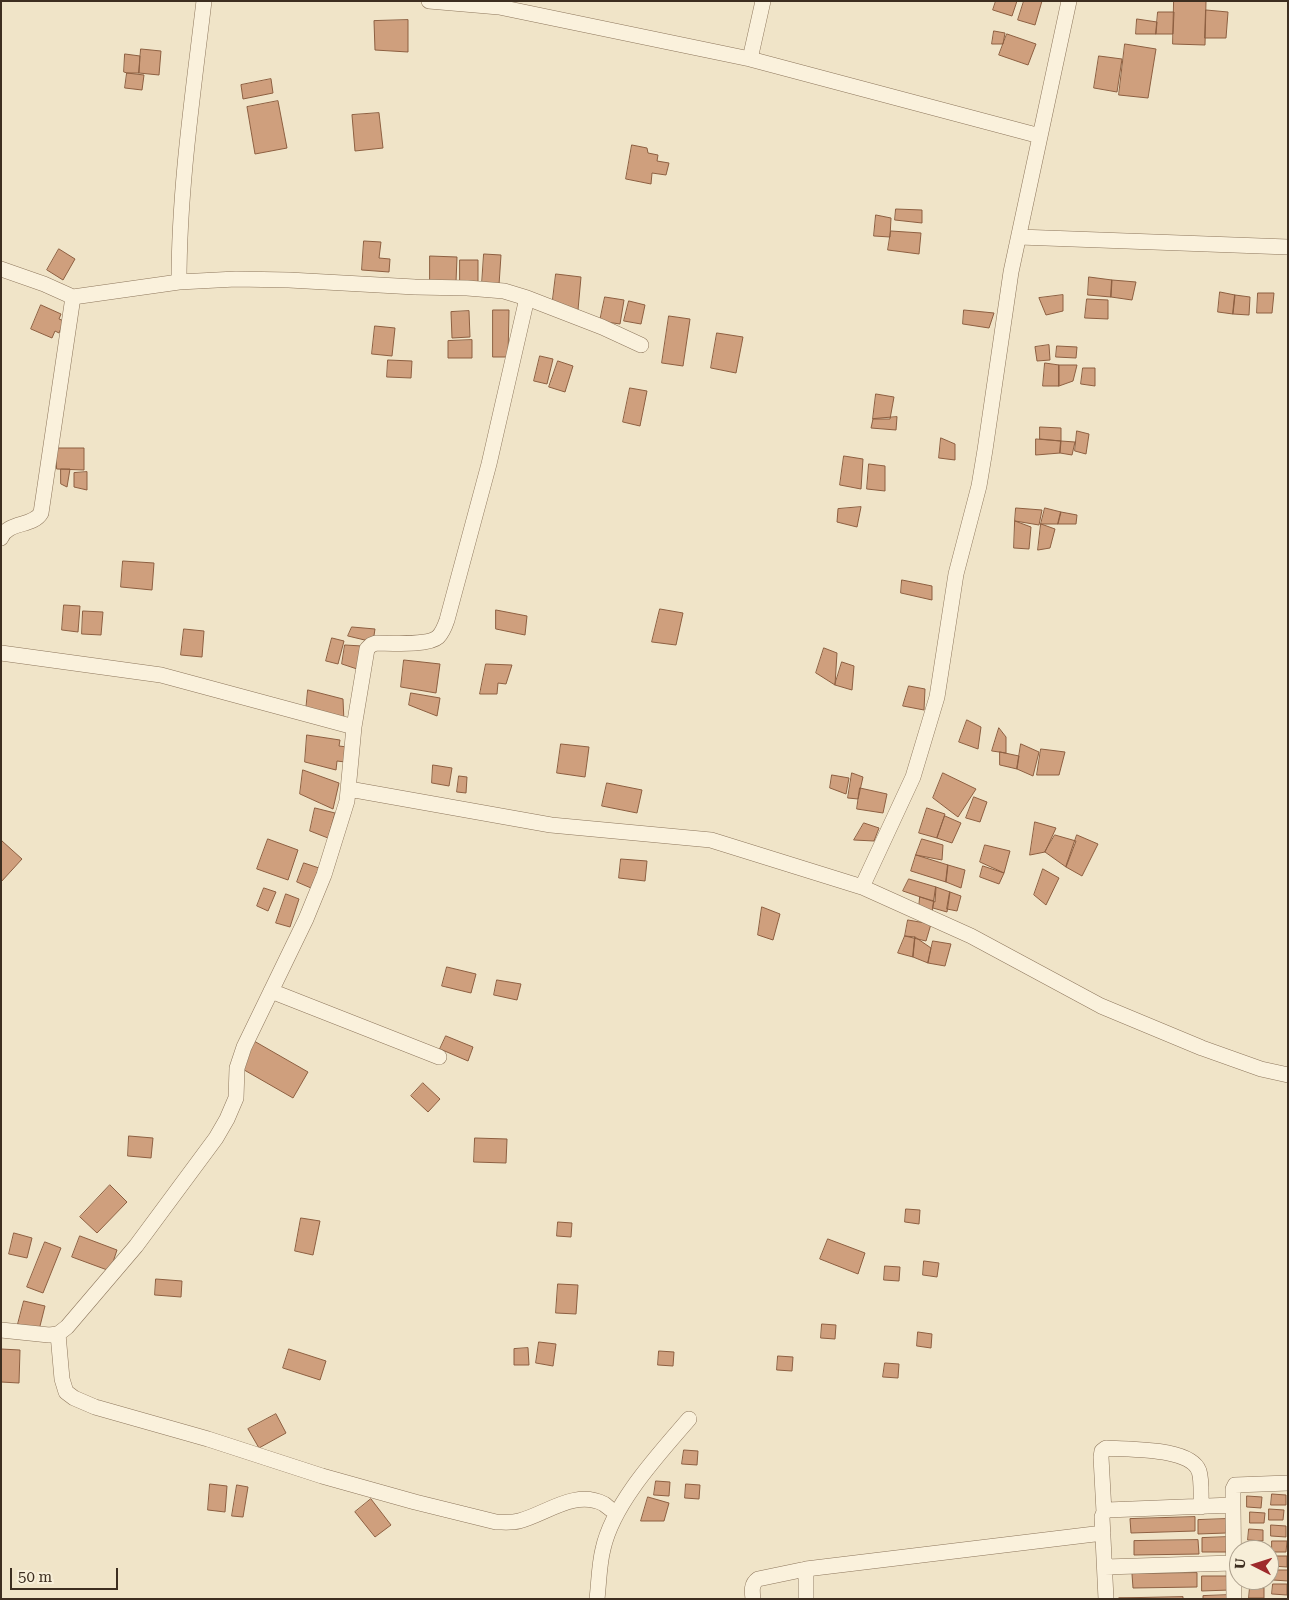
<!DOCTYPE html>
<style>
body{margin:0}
#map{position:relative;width:1289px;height:1600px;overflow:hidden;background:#f0e4c8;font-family:"Roboto Serif",serif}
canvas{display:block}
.frame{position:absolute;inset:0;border:2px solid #3d2e20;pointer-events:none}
.north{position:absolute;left:1229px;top:1540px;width:50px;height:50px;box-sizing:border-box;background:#f7eed8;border:1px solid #ada18e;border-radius:50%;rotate:275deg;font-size:14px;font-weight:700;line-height:20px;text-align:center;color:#3d2e20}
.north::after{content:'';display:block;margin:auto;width:18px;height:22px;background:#9e2a2b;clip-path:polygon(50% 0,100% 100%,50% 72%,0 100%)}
.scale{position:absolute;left:10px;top:1568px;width:108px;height:22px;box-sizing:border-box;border:2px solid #3d2e20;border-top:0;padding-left:6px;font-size:15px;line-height:18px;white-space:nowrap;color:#3d2e20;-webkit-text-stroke:4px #f7eed8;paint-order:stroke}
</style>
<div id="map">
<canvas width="1289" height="1600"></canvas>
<div class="frame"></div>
<div class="north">U</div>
<div class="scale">50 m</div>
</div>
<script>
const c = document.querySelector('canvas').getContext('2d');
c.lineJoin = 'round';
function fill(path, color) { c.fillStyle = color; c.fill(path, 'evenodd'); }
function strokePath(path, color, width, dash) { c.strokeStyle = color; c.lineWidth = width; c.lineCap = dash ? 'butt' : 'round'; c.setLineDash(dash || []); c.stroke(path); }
const building = new Path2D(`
 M996,1H1017L1012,16L993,10Z
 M1024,1H1042L1035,25L1018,20Z
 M1174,1H1206L1205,45L1173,44Z
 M1206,10L1228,12L1226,38H1205Z
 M1158,12H1174L1173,34H1156Z
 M1137,19L1157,22L1156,34H1136Z
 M408,20V52L375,50L374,21Z
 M994,31L1005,33L1003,44H992Z
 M1007,34L1036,44L1028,65L999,55Z
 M1125,44L1156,49L1148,98L1119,95Z
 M141,49L161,51L159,75L139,73Z
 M125,54L140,56L139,73H127L124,72Z
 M1099,56L1122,59L1117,92L1094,88Z
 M127,73L144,75L142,90L125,88Z
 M271,79L273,93L243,99L241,85Z
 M278,101L287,148L255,154L247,107Z
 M379,113L383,148L355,151L352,115Z
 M632,145L647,148L648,153L658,155L657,161L669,163L666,175L652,173L651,184L626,179Z
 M896,209L922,210V223L895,220Z
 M876,215L891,218L890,237L874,236Z
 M891,231L921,233L919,254L888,250Z
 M364,241L381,242L379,258L390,259L389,272L362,270Z
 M59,249L75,259L63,280L47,270Z
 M484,254L501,255L499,285L482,284Z
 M430,256L457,257L456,282H430Z
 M460,260H478V282H460Z
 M556,274L581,277L578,310L552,307Z
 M1089,277L1112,280L1111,297L1088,295Z
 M1112,280L1136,282L1132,300L1111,297Z
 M1220,292L1235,295L1233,314L1218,312Z
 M1258,293H1274L1272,313H1257Z
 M1063,295V311L1046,315L1039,298Z
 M1235,295L1250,297L1249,315L1233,314Z
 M605,297L624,300L620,324L600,321Z
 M1087,299L1108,300V319L1085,318Z
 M629,301L645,305L641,324L624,321Z
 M41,305L61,314L59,319L64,321L59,333L55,331L52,338L31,329Z
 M493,310H509L508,357H493Z
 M964,310L994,313L989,328L963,324Z
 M469,311L470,337L452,338L451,312Z
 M669,316L690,319L683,366L662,363Z
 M375,326L395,328L392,356L372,354Z
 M717,333L743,337L736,373L711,368Z
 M472,340V358H448V341Z
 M1049,345L1050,360L1037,361L1035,347Z
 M1057,346L1077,347L1076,358L1056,357Z
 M540,356L553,359L547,384L534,381Z
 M388,360L412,361L411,378L387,377Z
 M558,361L573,366L565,392L549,387Z
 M1045,363L1059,365V386H1043Z
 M1059,365H1077L1073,381L1059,386Z
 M1083,368H1095V386L1081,384Z
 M630,388L647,391L640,426L623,422Z
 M876,394L894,397L890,419H873Z
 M897,417L896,430L871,428L873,419Z
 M1040,427L1061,428V441L1040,439Z
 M1077,431L1089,434L1086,454L1075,451Z
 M941,438L955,444V460L939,458Z
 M1036,439L1061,441L1060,453L1036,455Z
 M1061,441L1075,442L1072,455L1060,453Z
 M56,448H84V470L57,469Z
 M844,456L863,459L861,489L840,485Z
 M869,464L885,466V491L867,489Z
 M61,469H70L67,487L61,484Z
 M87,472V490L74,487V473Z
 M861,507L857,527L837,522L838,509Z
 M1016,508L1042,510L1039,525L1015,521Z
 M1045,508L1061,512L1058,524H1041Z
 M1061,512L1077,515L1076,524H1058Z
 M1015,521L1031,527L1029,549L1014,548Z
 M1041,524L1055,529L1050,548L1038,550Z
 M123,561L154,563L152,590L121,587Z
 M902,580L932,586V600L901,593Z
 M64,605L80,606L78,632L62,630Z
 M660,609L683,613L676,645L652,642Z
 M496,610L527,616L525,635L496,629Z
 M83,611L103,612L101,635L82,634Z
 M352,627L375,629L373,642L348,636Z
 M184,629L204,631L202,657L181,655Z
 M332,638L344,641L338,664L326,661Z
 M345,645L362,646L360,670L342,664Z
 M824,648L837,653L835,685L816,673Z
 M404,660L440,664L436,693L401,687Z
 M842,662L854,666L852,690L835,685Z
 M486,664L512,665L506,684L498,683L497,694H480Z
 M909,686L925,689L924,710L903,706Z
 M308,690L343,699L344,722L306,711Z
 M411,693L440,698L437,716L409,705Z
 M967,720L981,727L978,749L959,742Z
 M999,728L1006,737V753L992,751Z
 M307,735L340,740L339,746L347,747L345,762L337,761L336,770L305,762Z
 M561,744L589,747L585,777L557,773Z
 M1021,744L1039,752L1033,776L1017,769Z
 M1041,749L1065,752L1059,775H1037Z
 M1000,752L1019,756L1017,769L1000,765Z
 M433,765L452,768L449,786L432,783Z
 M303,770L339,783L333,809L300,794Z
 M852,773L863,777L858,799L848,798Z
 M943,773L976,789L958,817L933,798Z
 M832,775L849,778L846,794L830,788Z
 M459,776L467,777L466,793L457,792Z
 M607,783L642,790L637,813L602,806Z
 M860,788L887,794L883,813L857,809Z
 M974,797L987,802L980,822L966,818Z
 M315,808L335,813L328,838L310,831Z
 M927,808L945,814L937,838L919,833Z
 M945,816L961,823L952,843L937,838Z
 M1035,822L1056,828L1045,852L1030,855Z
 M864,823L879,828L874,841L854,840Z
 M1055,835L1076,841L1066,867L1045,852Z
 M1077,835L1098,844L1082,876L1066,867Z
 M268,839L298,850L288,880L257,869Z
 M922,839L943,845L942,860L916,855Z
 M2,841L22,859L1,882V842Z
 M985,845L1010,851L1004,873L980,862Z
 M916,855L948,865L946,882L911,871Z
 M621,859L647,861L645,881L619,878Z
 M304,863L319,868L311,888L297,882Z
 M948,865L965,870L961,888L946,882Z
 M983,866L1004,873L999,884L980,877Z
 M1043,869L1059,878L1046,905L1034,895Z
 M909,879L936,887L935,902L903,891Z
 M936,887L950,892L947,912L933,908Z
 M264,888L276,892L268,911L257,906Z
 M950,892L961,896L957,911L947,909Z
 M286,894L299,899L290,927L276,923Z
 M920,897L934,901L932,912L919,909Z
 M762,907L780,914L773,940L758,935Z
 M908,920L931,924L926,941L905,936Z
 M905,936L915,937L913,957L898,953Z
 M915,937L931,948L928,963L913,957Z
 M933,941L951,944L945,966L928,963Z
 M447,967L476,974L471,993L442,986Z
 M497,980L521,984L517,1000L494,995Z
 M446,1036L473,1047L468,1061L440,1049Z
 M254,1041L308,1072L293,1098L239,1067Z
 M423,1083L440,1099L428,1112L411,1096Z
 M129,1136L153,1138L151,1158L128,1156Z
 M475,1138L507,1139L506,1163L474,1162Z
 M110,1185L127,1202L97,1233L80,1217Z
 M906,1209L920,1210L919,1224L905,1222Z
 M301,1218L320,1221L313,1255L295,1251Z
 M558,1222L572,1223L571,1237L557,1236Z
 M14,1233L32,1238L27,1258L9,1254Z
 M80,1236L117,1250L110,1271L72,1257Z
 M828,1239L865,1253L858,1274L820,1259Z
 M45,1242L61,1248L43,1293L27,1287Z
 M924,1261L939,1263L937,1277L923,1275Z
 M885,1266L900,1267L899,1281L884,1280Z
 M156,1279L182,1281L181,1297L155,1295Z
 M558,1284L578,1285L576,1314L556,1313Z
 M24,1301L45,1306L39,1330L18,1324Z
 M822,1324L836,1325L835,1339L821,1338Z
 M918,1332L932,1334L931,1348L917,1346Z
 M539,1342L556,1344L553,1366L536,1363Z
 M528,1348L529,1365H514V1349Z
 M1,1349L20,1350L19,1383L1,1382Z
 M289,1349L326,1361L320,1380L283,1368Z
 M659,1351L674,1352L673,1366L658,1365Z
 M778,1356L793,1357L792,1371L777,1370Z
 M885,1363L899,1364L898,1378L883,1377Z
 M276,1414L286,1433L259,1448L248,1429Z
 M684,1450L698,1451L697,1465L682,1464Z
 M656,1481L670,1482L669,1496L654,1495Z
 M210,1484L227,1486L225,1512L208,1510Z
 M686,1484L700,1485L699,1499L685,1498Z
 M237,1485L248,1487L243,1517L232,1516Z
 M1272,1494L1286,1495V1505H1271Z
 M1247,1496L1262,1497L1261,1508L1247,1507Z
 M648,1497L669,1503L664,1521H641Z
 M371,1499L391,1525L375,1537L355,1512Z
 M1269,1509L1284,1510L1283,1520H1269Z
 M1250,1512L1265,1513L1264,1523H1250Z
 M1195,1517V1531L1131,1533L1130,1519Z
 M1226,1519V1533L1198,1534V1520Z
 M1271,1525L1286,1526V1537L1271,1536Z
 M1249,1529L1263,1530V1541L1248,1540Z
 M1229,1537V1552H1202V1538Z
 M1198,1540L1199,1554L1134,1555V1541Z
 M1272,1541H1287L1286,1552H1272Z
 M1250,1545L1264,1546V1550H1250Z
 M1273,1556H1287V1567L1272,1566Z
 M1274,1570H1288V1581L1273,1580Z
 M1197,1573V1587L1133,1588L1132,1574Z
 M1202,1576H1230V1590L1202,1591Z
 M1273,1584H1287V1595L1272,1594Z
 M1250,1587L1264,1588V1598H1249Z
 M1230,1595V1599H1203V1596Z
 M1183,1597V1599L1119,1598Z`);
fill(building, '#cf9f7d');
strokePath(building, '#8d5f41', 1);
const minor = new Path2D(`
 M429,1L499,7L750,59L1040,136
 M750,59L763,1
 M1019,237L1288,247
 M1,269L44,284L73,297L179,282L236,279L289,280L415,287L467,288L504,291L527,298L602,327L641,345
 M179,282C179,188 193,94 204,1
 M1,538C8,521 33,527 41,513L73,297
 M1,653L161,675L354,727
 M349,789L551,825L711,840L862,887L971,936L1101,1006L1202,1048L1261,1069L1288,1075
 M862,887L913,777L937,697L956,574L979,486L985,450L1011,272L1069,1
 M271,991L439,1057
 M1,1330L49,1335L58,1334L67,1327L136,1246L216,1138L227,1119L236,1098L237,1068L244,1047L306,919L324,875L347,801L354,727L367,649L371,645L376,643C390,643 428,646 438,637C443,632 445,626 447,620L489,464L527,298
 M58,1334L62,1379L66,1392L74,1398L95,1407L208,1439L322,1476L415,1502L496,1522C504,1522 511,1523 519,1521C546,1514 575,1489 604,1504C608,1507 612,1511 617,1513
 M1233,1505V1489L1235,1485L1288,1483
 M1104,1512L1101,1457L1102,1451L1106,1448C1127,1450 1190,1447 1199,1471C1202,1480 1201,1497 1201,1507
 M1105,1567L1233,1563
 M806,1569V1599
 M597,1599C599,1582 599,1565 603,1549C613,1503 659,1454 689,1419
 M753,1599C752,1591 751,1584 758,1579L806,1569L1103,1533
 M1106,1599L1102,1517L1104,1512L1107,1510L1233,1505L1234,1599`);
strokePath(minor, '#8d765c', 16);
strokePath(minor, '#faf1dc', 15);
</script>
